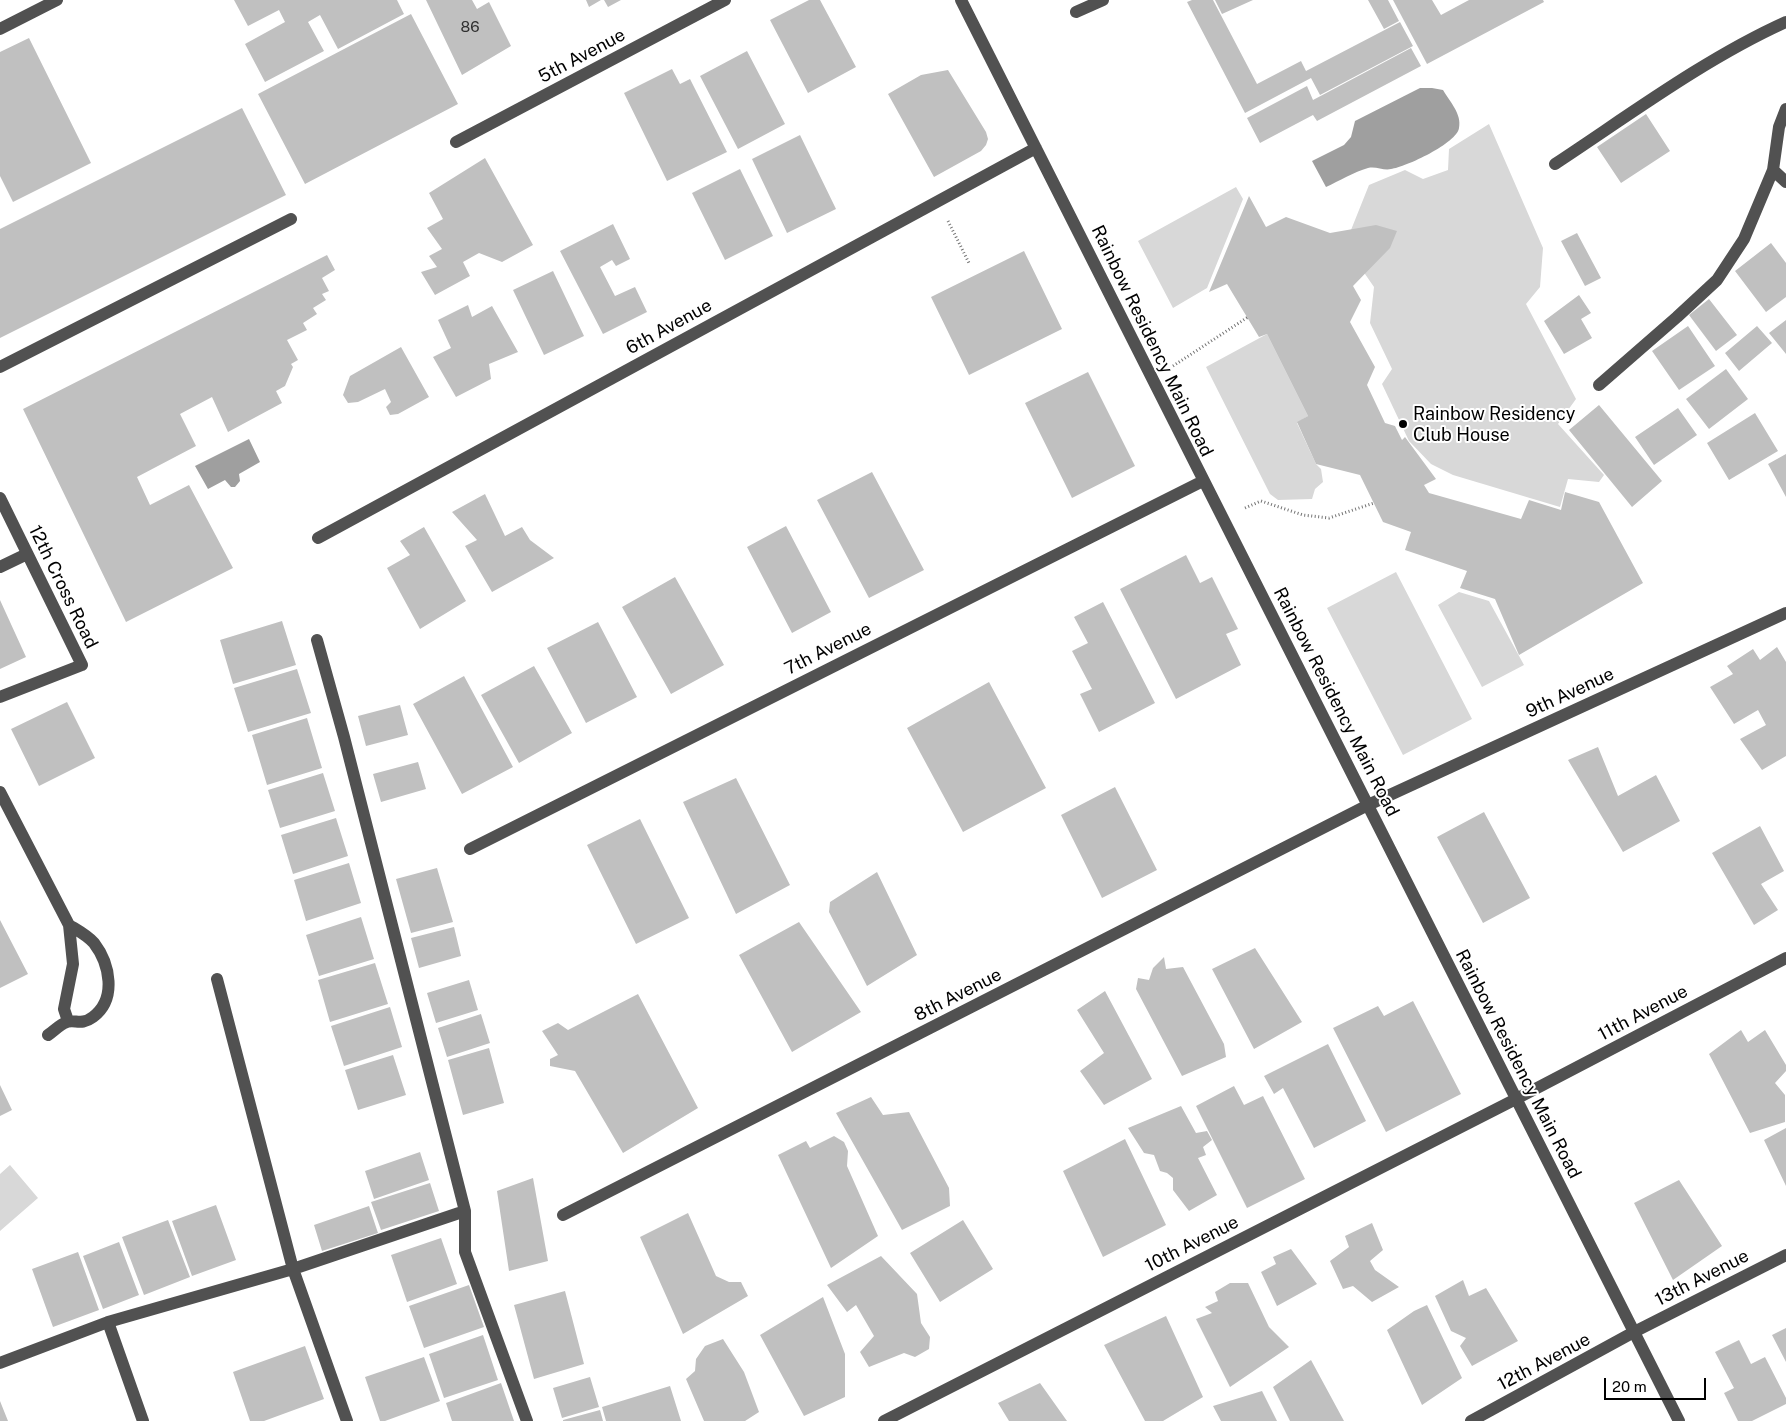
<!DOCTYPE html>
<style>
body{margin:0}
#map{position:relative;width:1786px;height:1421px;overflow:hidden;background:#fff;font-family:"Public Sans",sans-serif}
canvas{display:block}
.scale{position:absolute;left:1604px;top:1378px;width:102px;height:22px;box-sizing:border-box;border:2px solid #000;border-top:0;padding-left:6px;font-size:15px;line-height:18px;white-space:nowrap;color:#000;-webkit-text-stroke:4px #fff;paint-order:stroke}
</style>
<div id="map">
<canvas width="1786" height="1421"></canvas>
<div class="scale">20 m</div>
</div>
<script>
const c = document.querySelector('canvas').getContext('2d');
c.lineJoin = 'round';
function fill(path, color) { c.fillStyle = color; c.fill(path, 'evenodd'); }
function strokePath(path, color, width, dash) { c.strokeStyle = color; c.lineWidth = width; c.lineCap = dash ? 'butt' : 'round'; c.setLineDash(dash || []); c.stroke(path); }
function write(font, color, halo, rows, align = 'center') {
  c.font = font + ' "Public Sans",sans-serif'; c.lineWidth = 4; c.setLineDash([]); c.textBaseline = 'middle'; c.strokeStyle = halo; c.fillStyle = color; for (const [text, x, y, turn = 0] of rows) {
    c.save(); c.translate(x, y); c.rotate((+turn || 0) * Math.PI / 180); c.textAlign = isNaN(turn) ? turn : align; if (halo) c.strokeText(text, 0, 0); c.fillText(text, 0, 0); c.restore();
  }
}
fill(new Path2D(`
 M1489,124L1543,248L1540,287L1526,304L1576,399L1558,424L1604,475L1599,482L1568,479L1560,507L1453,475L1431,464L1409,441L1382,384L1392,369L1370,323L1374,287L1345,245L1369,185L1405,170L1423,179L1448,170L1449,149Z
 M1236,187L1243,199L1207,288L1173,308L1138,241Z
 M1267,334L1308,416L1297,423L1316,464L1321,469L1323,482L1315,489L1312,499L1278,500L1270,494L1206,367Z
 M1396,572L1472,719L1403,755L1327,608Z
 M1459,592L1489,601L1524,665L1482,687L1438,605Z
 M10,1165L38,1198L0,1231V1174Z`), '#d8d8d8');
fill(new Path2D(`
 M1420,88H1432L1443,90C1450,102 1462,114 1459,128C1457,143 1406,167 1391,169C1384,171 1376,166 1368,168C1354,172 1339,181 1326,187L1312,161L1344,145L1351,137L1355,121Z
 M249,439L260,462L239,474L240,481L235,487H231L225,480L208,489L195,466Z`), '#9f9f9f');
fill(new Path2D(`
 M234,0H397L404,14L338,49L320,15L308,22L324,51L265,82L245,44L285,22L279,10L248,26Z
 M426,0H472L477,9L489,2L511,46L462,75Z
 M586,0H601L589,7Z
 M604,0H621L608,7Z
 M809,0H820L856,67L808,93L770,20Z
 M1192,0H1213L1257,84L1301,61L1306,71L1400,22L1413,46L1320,95L1311,78L1245,113L1187,2Z
 M1215,0H1253L1222,14Z
 M1368,0H1388L1399,21L1384,29Z
 M1393,0H1432L1441,15L1469,0H1543L1544,2L1427,64Z
 M411,14L458,104L305,184L258,94Z
 M29,38L91,163L13,202L0,176V52Z
 M1411,48L1421,66L1317,121L1313,115L1260,143L1247,118L1307,86L1313,100Z
 M747,51L785,124L738,149L700,76Z
 M672,69L680,84L690,79L727,152L667,181L624,93Z
 M948,70L986,132L988,139L986,145L981,151L934,177L888,94L921,75Z
 M242,108L286,195L0,338V229Z
 M1646,114L1670,151L1621,183L1597,147Z
 M800,135L836,209L787,233L752,159Z
 M485,158L533,245L502,262L479,253L463,262L470,276L435,295L421,272L437,267L429,256L442,249L427,228L443,219L429,193Z
 M740,169L773,236L725,260L692,193Z
 M1249,196L1266,227L1286,217L1330,233L1376,225L1397,231L1390,248L1353,286L1361,300L1350,322L1375,367L1367,385L1385,423L1395,426L1402,440L1405,437L1436,479L1424,485L1429,493L1521,519L1529,500L1561,510L1565,492L1599,502L1643,583L1519,655L1495,599L1460,588L1467,571L1405,550L1411,532L1383,522L1360,475L1316,464L1297,422L1308,416L1267,334L1259,337L1227,284L1209,292Z
 M613,224L630,259L616,266L612,260L600,267L615,296L635,287L647,312L603,334L560,251Z
 M1577,233L1601,278L1585,286L1561,241Z
 M1771,243L1786,263V297L1766,312L1735,271Z
 M1024,251L1062,329L969,375L931,297Z
 M327,255L335,270L322,278L329,291L322,294L326,300L313,308L317,314L303,323L307,330L287,340L298,360L291,364L293,367L285,386L276,391L282,403L228,432L212,397L180,414L196,446L137,477L150,505L189,485L233,568L126,622L23,409Z
 M553,271L584,336L544,355L513,290Z
 M1579,295L1591,313L1581,319L1592,338L1564,354L1544,321Z
 M1709,299L1737,335L1716,351L1689,315Z
 M468,305L472,317L492,306L518,352L489,364L491,379L456,397L433,357L451,348L438,320Z
 M1786,320V354L1769,333Z
 M1688,326L1715,366L1679,390L1652,351Z
 M1757,326L1772,343L1739,371L1725,353Z
 M401,347L429,397L398,414L390,415L386,407L391,402L385,389L358,402L348,403L343,395L350,376Z
 M1726,369L1748,399L1709,429L1686,399Z
 M1088,372L1135,466L1072,498L1025,403Z
 M1599,405L1662,481L1632,507L1569,430Z
 M1678,408L1697,435L1654,465L1635,437Z
 M1755,413L1778,451L1729,480L1707,443Z
 M1786,454V497L1768,464Z
 M872,472L924,570L869,598L817,500Z
 M485,494L505,536L522,527L530,540L554,558L492,592L465,546L477,540L452,512Z
 M786,526L831,612L792,633L747,547Z
 M424,527L466,601L420,629L387,568L410,555L400,541Z
 M1186,555L1200,583L1212,577L1238,629L1226,634L1241,665L1176,699L1120,589Z
 M675,577L724,665L671,694L622,607Z
 M0,600L26,657L0,669Z
 M1103,602L1155,703L1099,732L1080,694L1092,689L1072,651L1088,643L1074,617Z
 M282,621L296,665L233,684L220,640Z
 M598,622L637,697L586,723L547,648Z
 M1777,647L1786,662V756L1762,770L1740,739L1766,725L1758,710L1734,724L1710,687L1733,674L1727,666L1753,649L1760,660Z
 M534,666L572,733L519,763L481,695Z
 M297,669L311,713L248,732L234,688Z
 M464,676L513,767L462,794L413,704Z
 M989,682L1046,788L963,832L907,728Z
 M67,702L95,758L39,786L11,729Z
 M400,705L408,735L366,746L358,716Z
 M307,718L322,768L267,785L252,735Z
 M1598,747L1618,796L1656,775L1680,821L1623,852L1568,760Z
 M418,762L426,789L381,802L373,774Z
 M323,773L335,811L280,828L268,790Z
 M736,778L790,885L736,914L683,802Z
 M1115,787L1157,870L1102,898L1061,815Z
 M1484,812L1530,898L1483,923L1437,837Z
 M336,818L348,856L293,874L281,835Z
 M640,819L689,918L636,944L587,845Z
 M1760,826L1784,871L1761,884L1778,910L1754,925L1712,853Z
 M349,863L361,903L306,921L294,880Z
 M437,868L453,922L411,933L396,879Z
 M877,872L917,955L867,986L829,912L830,902Z
 M361,917L374,959L319,976L306,935Z
 M0,920L28,974L0,988Z
 M799,922L861,1012L792,1052L739,955Z
 M454,927L461,956L419,968L411,938Z
 M1255,948L1302,1022L1254,1049L1212,969Z
 M1164,957L1166,969L1183,967L1224,1044L1226,1057L1182,1076L1136,989L1138,978L1149,980L1153,968Z
 M375,963L388,1004L330,1022L318,980Z
 M469,980L478,1010L436,1023L427,993Z
 M1105,991L1152,1079L1104,1105L1080,1071L1104,1053L1077,1010Z
 M638,994L698,1108L623,1153L575,1071L550,1066V1059L558,1055L542,1031L558,1023L568,1030Z
 M1413,1001L1461,1094L1386,1132L1333,1028L1378,1006L1384,1016Z
 M390,1007L402,1047L344,1066L331,1026Z
 M481,1014L490,1043L447,1057L438,1028Z
 M1741,1030L1748,1042L1765,1030L1786,1065V1071L1775,1083L1785,1095V1122L1750,1133L1709,1054Z
 M1328,1044L1366,1121L1314,1148L1283,1088L1274,1094L1264,1076Z
 M489,1048L504,1103L463,1115L448,1060Z
 M393,1055L406,1095L358,1110L345,1070Z
 M0,1085L12,1110L0,1116Z
 M1234,1086L1244,1105L1263,1096L1305,1179L1247,1208L1196,1106Z
 M871,1097L883,1115L909,1112L949,1188L950,1206L902,1230L836,1113Z
 M1181,1106L1196,1133L1207,1131L1212,1140L1203,1147L1206,1155L1198,1158L1217,1195L1189,1211L1173,1190V1178L1167,1173L1160,1171L1154,1155L1144,1153L1128,1128Z
 M1786,1128V1186L1764,1140Z
 M834,1136L844,1142L848,1151L847,1166L878,1236L831,1268L778,1155L806,1141L810,1148Z
 M1125,1139L1166,1225L1103,1257L1063,1171Z
 M420,1152L429,1180L374,1199L365,1171Z
 M533,1178L548,1261L509,1271L497,1191Z
 M1679,1180L1722,1246L1673,1280L1634,1203Z
 M430,1183L439,1211L381,1230L371,1202Z
 M216,1205L236,1260L192,1276L172,1221Z
 M369,1206L378,1233L322,1251L314,1225Z
 M688,1213L716,1276L729,1282H741L748,1296L683,1334L640,1237Z
 M168,1220L190,1277L144,1295L122,1237Z
 M963,1220L993,1269L940,1302L910,1253Z
 M1372,1223L1383,1250L1370,1261L1375,1270L1399,1287L1372,1302L1353,1286L1343,1289L1330,1261L1349,1247L1345,1236Z
 M441,1238L457,1284L407,1302L391,1255Z
 M119,1242L139,1295L103,1309L83,1256Z
 M1291,1249L1317,1284L1277,1306L1261,1272L1276,1264L1273,1257Z
 M78,1252L99,1310L53,1327L32,1269Z
 M881,1256L917,1294L921,1323L930,1337L929,1349L915,1357L904,1353L869,1367L860,1352L874,1336L856,1305L847,1312L827,1285Z
 M1463,1280L1469,1296L1486,1288L1518,1341L1472,1366L1460,1346L1466,1338L1451,1331L1435,1296Z
 M1230,1283H1248L1269,1327L1289,1347L1230,1387L1196,1319L1212,1313L1205,1307L1218,1301L1215,1292Z
 M469,1285L484,1327L424,1348L409,1306Z
 M565,1291L584,1364L534,1379L514,1305Z
 M823,1297L845,1354V1397L804,1416L760,1335Z
 M1427,1305L1462,1378L1422,1405L1387,1330L1414,1311Z
 M1166,1316L1203,1397L1163,1421H1145L1104,1345Z
 M1786,1328V1362L1772,1335Z
 M483,1335L498,1380L444,1398L429,1354Z
 M723,1339L744,1372L759,1412L745,1421H704L686,1379L695,1371L696,1359L705,1346Z
 M1739,1340L1751,1364L1765,1357L1786,1398V1404L1752,1421H1738L1724,1393L1734,1388L1715,1352Z
 M305,1346L324,1399L264,1421H250L233,1372Z
 M424,1357L440,1401L385,1421H380L365,1377Z
 M1311,1360L1344,1421H1290L1273,1387Z
 M590,1377L599,1407L562,1418L553,1388Z
 M501,1383L514,1421H452L446,1403Z
 M1040,1383L1067,1421H1009L998,1403Z
 M670,1386L681,1421H606L602,1407Z
 M1262,1391L1277,1421H1221L1213,1406Z
 M0,1401L8,1421H0Z
 M600,1410L603,1421H563V1420Z`), '#c0c0c0');
strokePath(new Path2D(`
 M948,221L969,263
 M1173,366L1248,317
 M1245,508L1261,501L1303,515L1329,518L1374,503`), '#737373', 3, [1, 2.5]);
strokePath(new Path2D(`
 M961,0L1679,1421
 M1076,12L1103,0
 M0,29L57,0
 M456,142L725,0
 M1555,164C1628,116 1706,58 1786,22
 M1773,170L1786,182
 M0,367L291,219
 M1599,385L1677,317L1717,280L1744,239L1773,170L1779,127L1786,109
 M0,498L82,665L0,697
 M318,538L1036,148
 M0,567L27,554
 M317,640L344,737L465,1211V1252L527,1421
 M0,792L69,925L73,964L64,1009L68,1021
 M470,849L1203,481
 M217,979L293,1269L347,1421
 M48,1035C53,1032 60,1024 67,1022C75,1019 81,1026 93,1017C117,999 110,964 94,943C87,935 77,930 69,925
 M563,1215L1368,805L1786,613
 M108,1322L143,1421
 M0,1363L108,1322L293,1269L465,1211
 M884,1421L1516,1099L1786,958
 M1471,1421L1634,1332L1786,1255`), '#515151', 12);
for (const [x, y, r, color] of [
 [1403,424,5,"#000"]
]) { const dot = new Path2D(); dot.arc(x, y, r, 0, 2 * Math.PI); c.fillStyle = color; c.fill(dot); strokePath(dot, '#fff', 2); }
write('15px', '#303030', null, [
 ["86",470,27]
]);
write('18px', '#000', '#fff', [
 ["5th Avenue",582,56,-28],
 ["6th Avenue",669,327,-29],
 ["Rainbow Residency Main Road",1152,341,64],
 ["12th Cross Road",63,587,64],
 ["7th Avenue",828,649,-27],
 ["9th Avenue",1570,693,-25],
 ["Rainbow Residency Main Road",1336,702,63],
 ["8th Avenue",958,995,-27],
 ["11th Avenue",1643,1013,-28],
 ["Rainbow Residency Main Road",1518,1064,63],
 ["10th Avenue",1192,1244,-27],
 ["13th Avenue",1702,1278,-27],
 ["12th Avenue",1544,1362,-28]
]);
write('18px', '#000', '#fff', [
 ["Rainbow Residency",1413,414],
 ["Club House",1413,435]
], 'left');
</script>
